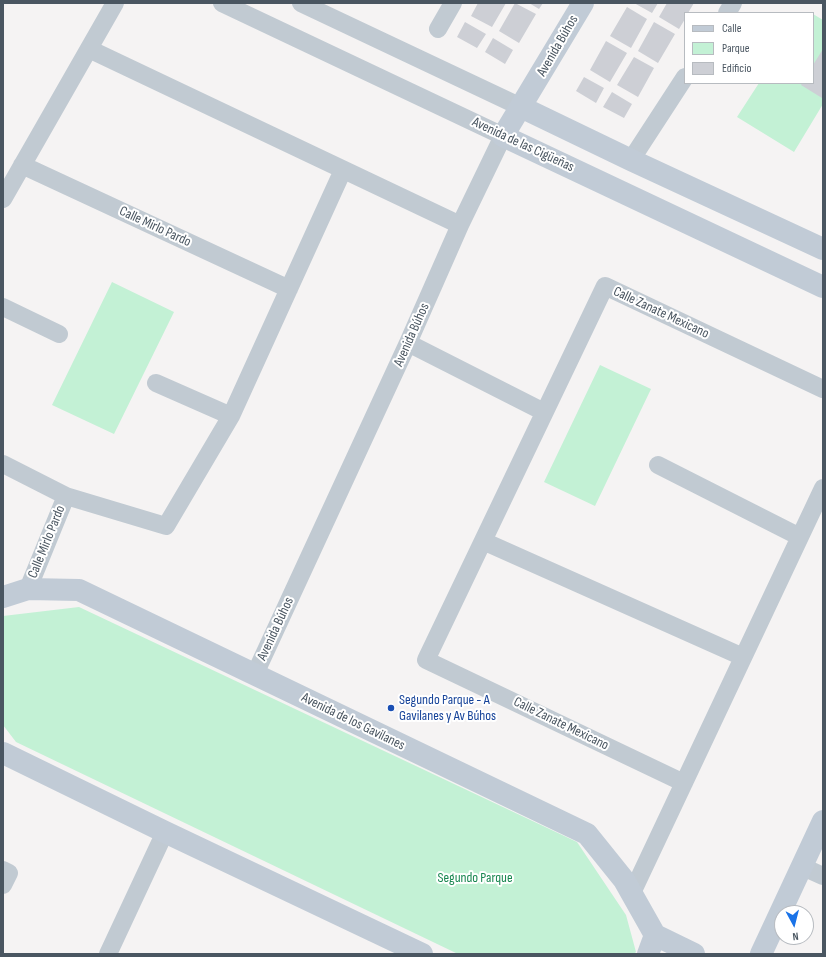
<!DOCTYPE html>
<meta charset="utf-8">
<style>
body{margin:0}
#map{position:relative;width:826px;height:957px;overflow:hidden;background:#f5f3f3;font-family:"Sofia Sans Condensed",sans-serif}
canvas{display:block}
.frame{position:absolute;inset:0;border:4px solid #4a5661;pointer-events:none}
.legend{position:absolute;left:684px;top:12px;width:130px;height:72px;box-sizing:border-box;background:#fff;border:1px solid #b7bbc0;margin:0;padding:5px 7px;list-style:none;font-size:12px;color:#4a5661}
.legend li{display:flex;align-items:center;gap:8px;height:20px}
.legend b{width:20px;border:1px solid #b7bbc0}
.north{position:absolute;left:774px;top:905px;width:40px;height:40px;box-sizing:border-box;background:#fff;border:1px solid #b7bbc0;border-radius:50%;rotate:173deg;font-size:11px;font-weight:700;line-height:16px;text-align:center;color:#4a5661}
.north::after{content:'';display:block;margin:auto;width:14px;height:18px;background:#1a73e8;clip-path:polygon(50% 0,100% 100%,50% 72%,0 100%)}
</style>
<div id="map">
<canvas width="826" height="957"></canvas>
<div class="frame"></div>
<ul class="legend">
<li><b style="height:5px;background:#c1cbd6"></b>Calle</li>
<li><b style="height:11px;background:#c3f1d5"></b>Parque</li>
<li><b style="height:11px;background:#cdcfd5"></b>Edificio</li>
</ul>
<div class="north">N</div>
</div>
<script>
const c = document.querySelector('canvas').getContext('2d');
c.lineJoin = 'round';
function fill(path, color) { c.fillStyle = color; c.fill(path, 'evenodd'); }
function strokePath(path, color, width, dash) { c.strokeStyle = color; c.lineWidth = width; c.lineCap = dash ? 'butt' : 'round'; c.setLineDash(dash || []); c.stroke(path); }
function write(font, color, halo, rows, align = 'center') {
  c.font = font + ' "Sofia Sans Condensed",sans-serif'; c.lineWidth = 4; c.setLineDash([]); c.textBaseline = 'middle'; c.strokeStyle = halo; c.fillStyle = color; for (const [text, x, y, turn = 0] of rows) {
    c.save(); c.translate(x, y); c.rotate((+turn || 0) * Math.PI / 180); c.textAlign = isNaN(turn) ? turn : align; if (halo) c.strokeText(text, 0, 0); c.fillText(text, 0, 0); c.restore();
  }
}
fill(new Path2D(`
 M813,14L823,20V104L794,152L737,117L759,83H813Z
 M112,282L174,312L114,434L52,405Z
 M600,365L651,389L595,506L544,482Z
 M79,607L577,842L626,915L636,952L634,954H458L16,742L3,725V616Z`), '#c3f1d5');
fill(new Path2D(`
 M478,3H506L492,27L471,16Z
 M515,3L536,14L519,43L499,31Z
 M529,3H543L539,9Z
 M634,3H658L652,13Z
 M667,3H694L688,13H685V19L679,29L659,17Z
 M627,7L647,19L631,48L610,36Z
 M465,22L486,34L477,48L457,37Z
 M654,22L675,34L658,63L638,51Z
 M493,38L513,50L505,64L485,52Z
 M606,41L627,53L610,82L590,70Z
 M823,49V95L822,98L801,85L802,83H813V65Z
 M634,57L654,68L638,97L617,85Z
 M584,77L604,88L596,103L576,91Z
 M612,92L632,104L624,118L603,107Z`), '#cdcfd5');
strokePath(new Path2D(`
 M222,3L503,136L460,225L408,343L255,674
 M301,3L521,107
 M727,13L733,3
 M438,29L453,3
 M89,49L460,225
 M631,160L685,77
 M22,165L289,289
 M3,199L115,3
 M3,307L59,334
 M408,343L544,412
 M156,383L231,416
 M3,464L66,496L166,526L231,416L343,170
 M658,465L800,537
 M483,541L743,657
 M28,589L66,496
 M684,783L426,660L605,286L823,389
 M803,867L823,876
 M3,870L9,873L3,885
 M632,893L823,488
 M108,954L165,832`), '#c1cad2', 18);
strokePath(new Path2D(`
 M583,3L503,136L823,287
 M521,107L631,160L823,249
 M3,597L28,589L79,590L587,834L624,880L655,935L694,954
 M3,753L165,832L422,954
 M648,954L655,935
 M761,954L823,821`), '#c1cbd6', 22);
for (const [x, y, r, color] of [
 [391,708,4,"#1a4fb4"]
]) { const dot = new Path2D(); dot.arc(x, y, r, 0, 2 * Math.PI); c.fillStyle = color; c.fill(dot); strokePath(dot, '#fff', 1.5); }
write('14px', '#4a5661', '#fff', [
 ["Avenida Búhos",558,46,-60],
 ["Avenida de las Cigüeñas",523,145,25],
 ["Calle Mirlo Pardo",155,227,25],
 ["Calle Zanate Mexicano",661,313,25],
 ["Avenida Búhos",412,335,-66],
 ["Calle Mirlo Pardo",47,542,-68],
 ["Avenida Búhos",276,629,-65],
 ["Avenida de los Gavilanes",353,722,26],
 ["Calle Zanate Mexicano",561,724,26]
]);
write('14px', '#164399', '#fff', [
 ["Segundo Parque - A",399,700],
 ["Gavilanes y Av Búhos",399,716]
], 'left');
write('14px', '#17864f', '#fff', [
 ["Segundo Parque",475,878]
]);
</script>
